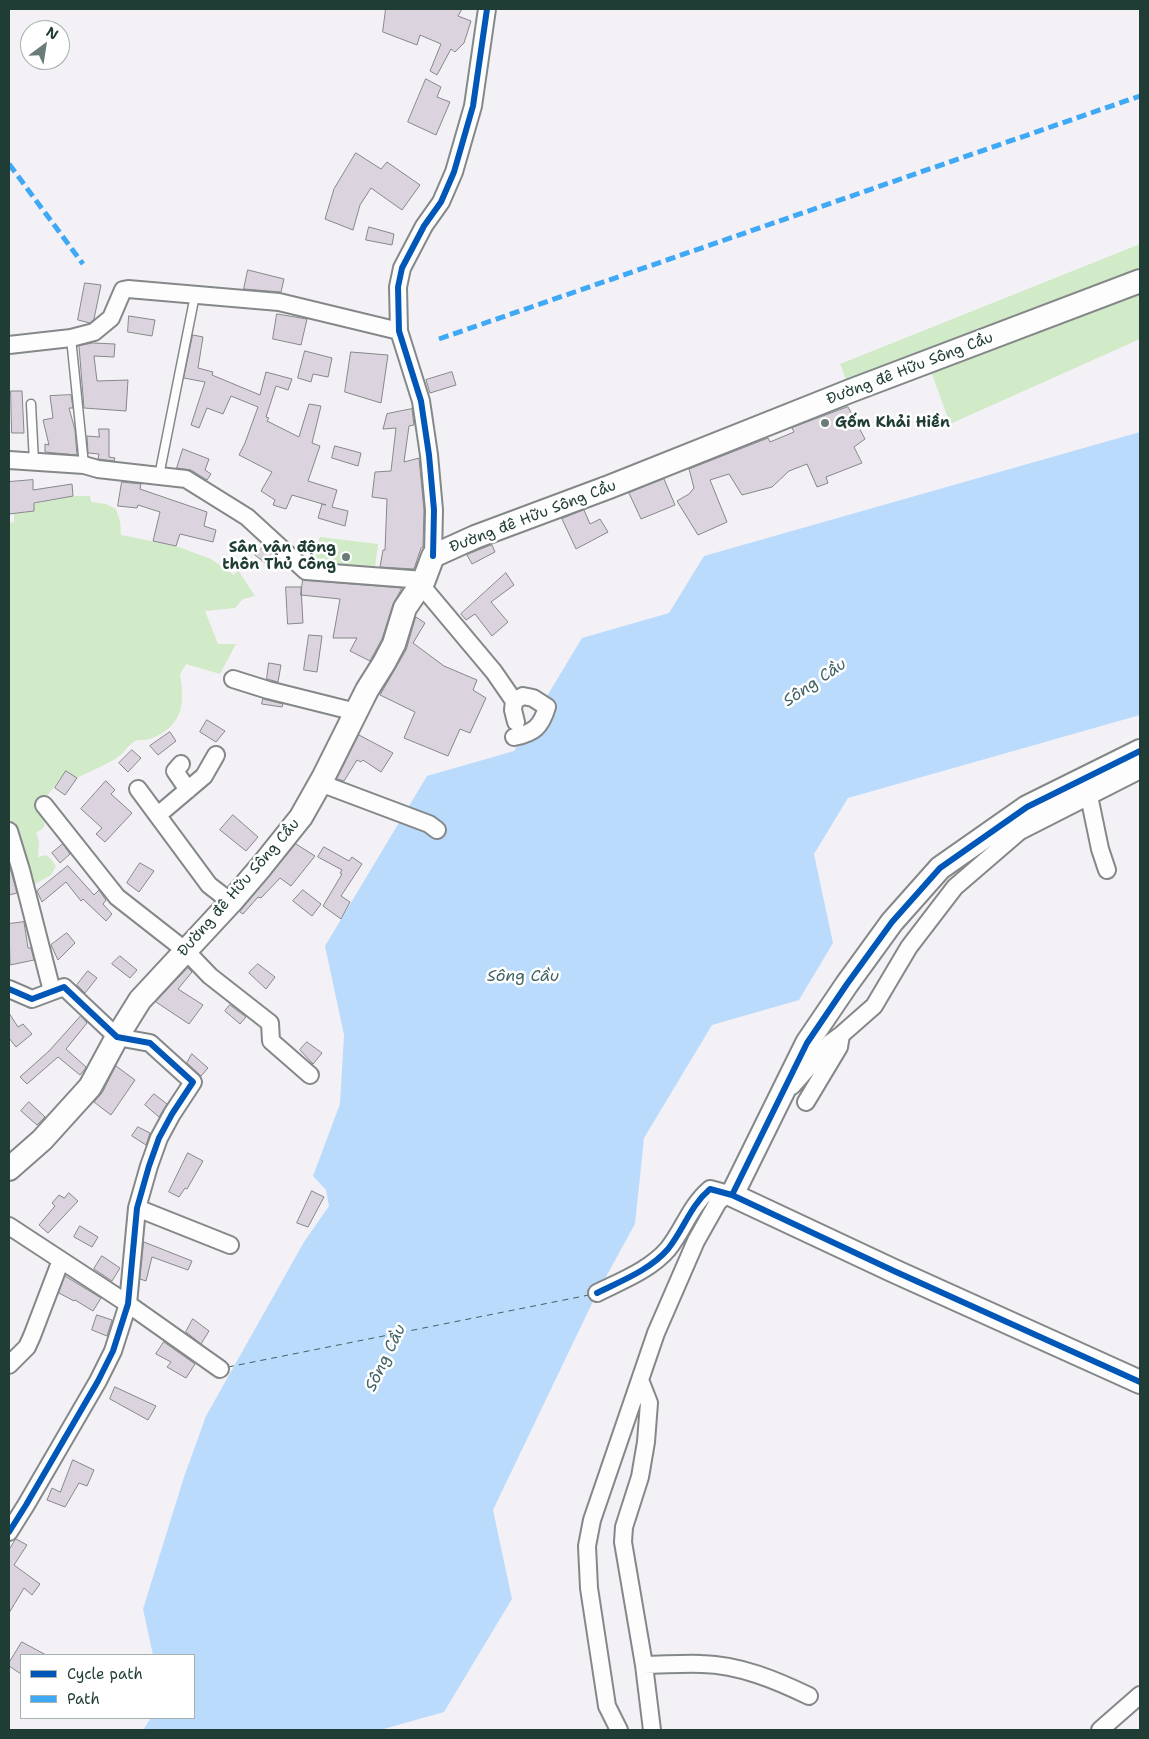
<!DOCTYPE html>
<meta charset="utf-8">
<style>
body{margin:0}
#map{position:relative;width:1149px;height:1739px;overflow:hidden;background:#f4f1f6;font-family:"Shantell Sans",sans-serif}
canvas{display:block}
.frame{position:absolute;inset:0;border:10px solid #1f3d34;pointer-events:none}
.legend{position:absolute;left:20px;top:1654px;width:175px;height:65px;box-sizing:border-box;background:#fff;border:1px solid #a5b1ae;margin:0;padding:6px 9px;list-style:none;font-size:15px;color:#1f3d34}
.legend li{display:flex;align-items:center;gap:10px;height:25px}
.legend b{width:25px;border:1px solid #a5b1ae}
.north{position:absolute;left:20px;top:20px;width:50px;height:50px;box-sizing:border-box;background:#fff;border:1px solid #a5b1ae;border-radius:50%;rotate:31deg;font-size:14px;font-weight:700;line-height:20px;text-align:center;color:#1f3d34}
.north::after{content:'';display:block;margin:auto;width:18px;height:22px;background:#6a7c78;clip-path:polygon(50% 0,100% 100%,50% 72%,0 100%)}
</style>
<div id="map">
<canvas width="1149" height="1739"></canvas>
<div class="frame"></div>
<ul class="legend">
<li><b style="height:6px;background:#0057b8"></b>Cycle path</li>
<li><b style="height:6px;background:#3fa9f5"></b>Path</li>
</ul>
<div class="north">N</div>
</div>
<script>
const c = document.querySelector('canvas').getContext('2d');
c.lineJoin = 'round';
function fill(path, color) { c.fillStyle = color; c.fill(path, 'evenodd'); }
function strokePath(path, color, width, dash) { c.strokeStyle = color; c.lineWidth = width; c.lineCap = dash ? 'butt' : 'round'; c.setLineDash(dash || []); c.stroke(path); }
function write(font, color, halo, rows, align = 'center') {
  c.font = font + ' "Shantell Sans",sans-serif'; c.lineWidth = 5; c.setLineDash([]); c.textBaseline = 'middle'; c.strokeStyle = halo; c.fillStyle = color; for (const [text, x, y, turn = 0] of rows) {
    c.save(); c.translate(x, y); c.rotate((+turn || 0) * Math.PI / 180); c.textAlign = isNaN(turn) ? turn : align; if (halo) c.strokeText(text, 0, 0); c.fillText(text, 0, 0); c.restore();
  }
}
fill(new Path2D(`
 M1140,244V339L950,424L928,363L848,385L840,364Z
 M73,496H90L91,502L106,504L116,509L120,521L121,535L176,546L211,559L234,575L238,570L255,596L243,599L235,608L205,611L218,644H236L220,674L186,664L180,674C185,705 183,726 150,739C145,741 139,739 135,741C128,745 124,753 118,757C105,766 90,771 77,778L66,771L41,804L45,825L42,829L36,833L39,841L38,857L46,855L50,858L56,866L51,875L26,889L9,831V523L14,522V514L34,511V504Z
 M320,537L378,544L374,575L306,571Z`), '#d1eac8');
fill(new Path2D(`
 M1140,432V715L848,798L814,854L833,943L799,1000L712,1025L644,1138L635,1224L597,1293L493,1510L512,1599L444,1712L380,1730H143L151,1718H194V1655H153L143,1609L184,1477L206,1416L304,1242L329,1206L326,1190L313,1176L340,1104L344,1035L325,946L427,776L514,751L582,638L669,613L704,556Z`), '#badbfc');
strokePath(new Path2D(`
 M228,1367L589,1295`), '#406266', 1, [6, 5]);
const building = new Path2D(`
 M386,9H462L458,16L471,21L464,43L455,52L451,49L437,75L430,71L441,44L420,35L417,45L383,32Z
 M426,79L441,87L437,97L450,102L436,135L408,122Z
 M356,153L381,169L387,162L420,185L402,210L371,188L360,205L353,230L325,219L334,189Z
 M369,227L394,234L392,245L366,240Z
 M248,270L284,279L281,292L244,289Z
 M85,283L101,285L94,319L90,323L78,320Z
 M277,314L307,319L301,345L273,339Z
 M129,316L155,320L152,336L128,332Z
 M193,335L203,337L198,368L213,372L212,375L260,395L266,372L292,379L288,390L276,386L266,417L269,418L267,421L299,437L309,404L321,406L312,443L320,446L308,481L337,490L332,507L348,511L345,526L318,518L322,504L326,505L292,495L286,509L273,505L275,500L261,491L272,472L239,455L245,443L258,407L231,396L223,414L207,408L199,428L191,425L205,382L184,378Z
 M93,343L115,344L114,357L94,356L97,381L128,380L126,411L84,408L79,346Z
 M305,351L332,358L328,377L313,374L311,382L298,378Z
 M351,352L388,355L381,403L345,392Z
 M452,372L456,385L430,393L426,380Z
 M11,391H22L24,433H12Z
 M71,395L73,408H69L75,430L77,455L45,452V444L49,445L43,420L53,418L50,396Z
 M848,407L865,439L854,447L862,463L826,477L828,483L817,487L807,464L789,471L772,487L742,495L729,474L710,480L727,522L698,535L677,501L689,494L694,488L689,469L768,438L770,442L794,432L792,428Z
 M412,409L414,425L409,426L404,462L419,458L424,510L423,547L421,548L414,569L380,567L383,550H385L387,499L372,497L375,472L391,471L396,428L383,429L387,414Z
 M99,429H109V457L115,458L114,461L98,459L99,454L88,453L87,436L99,437Z
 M335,446L361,453L358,466L332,458Z
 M183,449L209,459L205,470L211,474L207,480L191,470L177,468Z
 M664,479L675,505L641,519L629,493Z
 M33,480V490L72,484L73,496L34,503V511L9,514V482Z
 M122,482L141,484L140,489L207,512L204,526L216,530L213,542L180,534L176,546L153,541L160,512L138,505L137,508L118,506Z
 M584,510L590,524L600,519L608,532L576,549L562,519Z
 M492,545L495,552L472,564L467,555Z
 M264,546L276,557L269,566L255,555Z
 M506,573L514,585L491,602L508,622L492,636L475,614L466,620L461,614Z
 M303,580L402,588L393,604L382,639L370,661L350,651L357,638H333L340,599L301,595Z
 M286,587H301L303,623L288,624Z
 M416,617L425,623L413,643L444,666L477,680L473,690L486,698L470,733L460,729L448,756L404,738L415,712L380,695L406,650Z
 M309,635L322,636L317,672L304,670Z
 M269,663L281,665L278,682L267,679Z
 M263,699L283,704L282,707L262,704Z
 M207,720L225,731L216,742L200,732Z
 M170,732L176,741L158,755L150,746Z
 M359,735L393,753L381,772L363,760L361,762L357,760L344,781L337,779Z
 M132,750L141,758L128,772L119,763Z
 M66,771L77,778L65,795L55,788Z
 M106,781L115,790L111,794L132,813L105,842L96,834L102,828L81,809Z
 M233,815L258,837L246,851L220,830Z
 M63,844L70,854L60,863L52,853Z
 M296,844L315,856L291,886L280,878L261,898L258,897L243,914L240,912Z
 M324,847L349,861L352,857L362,864L341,896L350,902L341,919L323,906L342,874L340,873L342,870L318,857Z
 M140,863L154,871L139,892L127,883Z
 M9,864L17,893L9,895Z
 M68,866L94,895L99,890L106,900L103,904L112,914L106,921L83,899L81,901L66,882L42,902L37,891Z
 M303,890L321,904L312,916L293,901Z
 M24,922L28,948H31L34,960L10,965L9,924Z
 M67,933L75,943L58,960L51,945Z
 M120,956L137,970L130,978L112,964Z
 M258,964L275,977L266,989L249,973Z
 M188,968L192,972L178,989L203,1005L189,1024L156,1002Z
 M88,971L97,978L85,993L77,985Z
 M230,1005L246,1017L240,1024L225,1011Z
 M9,1013L18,1027L23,1024L32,1034L16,1047L9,1038Z
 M81,1016L87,1023L66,1049L86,1067L85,1069L80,1075L58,1057L27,1084L20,1077L49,1051Z
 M307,1042L322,1053L313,1064L300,1050Z
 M192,1054L208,1068L201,1076L187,1063Z
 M116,1066L135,1080L111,1115L94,1102L102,1093Z
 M154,1094L167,1104L159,1117L145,1105Z
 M29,1102L45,1117L37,1125L21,1111Z
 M138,1127L150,1133L146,1145L132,1136Z
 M188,1153L203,1161L187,1189L185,1188L179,1197L169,1192Z
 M312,1191L324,1197L308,1227L297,1223Z
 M69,1193L78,1201L48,1233L39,1225L55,1206L52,1203L59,1195L64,1198Z
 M80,1226L98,1237L92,1247L74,1237Z
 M144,1242L192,1261L188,1270L152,1257L146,1281L140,1279Z
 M102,1256L120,1268L112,1281L94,1269Z
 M65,1276L101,1298L93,1311L75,1300L74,1301L59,1293Z
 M97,1315L112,1320L107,1336L92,1330Z
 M193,1319L209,1331L201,1344L186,1332Z
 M164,1342L195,1364L186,1378L167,1367L171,1362L156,1354Z
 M115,1387L156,1406L148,1420L110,1399Z
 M73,1460L94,1470L87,1486L79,1483L65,1507L47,1500L52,1488L60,1492Z
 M16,1539L27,1545L14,1565L40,1584L32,1595L24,1588L9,1613V1550Z
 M22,1642L46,1655H21V1674L9,1666V1663Z`);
fill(building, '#dbd4de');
strokePath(building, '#848889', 1);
const lane = new Path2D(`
 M71,338L84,465
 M31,404L34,462
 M159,476L195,295`);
const street = new Path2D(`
 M9,345L71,338L94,332L111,318L123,290L128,289L279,302L399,331
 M9,460L84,465L98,469L186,479L247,517L306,571L424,580
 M433,556L434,510L429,455L421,401L399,331L398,287L402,268L424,226L441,202L454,172L473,106L487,9
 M421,585L494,672L514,701L523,696L533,698L547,707C541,727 534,733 514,737
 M233,679L268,690L356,712
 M514,701L513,710L516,722
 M181,764L175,771L188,790
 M320,783L429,824L437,830
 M138,789L209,885L231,902
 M1089,796L1100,849L1107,870
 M44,805L117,897L186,951L210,976L270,1023L271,1041L310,1075
 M158,815L204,776L216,755
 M9,831L21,870L52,991
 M9,989L32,999L64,987L117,1037L150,1043L193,1082L172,1114L159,1138L149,1166L137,1208L128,1304L113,1351L98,1381L26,1505L9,1532
 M792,1086L830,1043L841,1035L874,1006L909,947L955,887L1020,831L1140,770
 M806,1102L839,1047L841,1035
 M137,1208L230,1245
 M9,1226L128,1304L220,1369
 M597,1293C621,1281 650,1270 668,1249C684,1229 690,1206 710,1189L732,1195
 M9,1365L27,1347L32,1336L61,1260
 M640,1380L649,1403L646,1442L640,1477L624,1527L623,1542L644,1665L652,1730
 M644,1665C663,1665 683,1663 702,1664C740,1665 776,1680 809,1696
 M619,1730L607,1706L589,1588L587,1546L592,1520L656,1333L696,1241L718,1202L725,1196L732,1195
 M1100,1730L1140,1695`);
const secondary = new Path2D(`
 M1140,751L1027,807L940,868L892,922L847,984L807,1043L732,1195L894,1271L1140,1382
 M9,1169L42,1140L90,1087L117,1037L140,1000L231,902L261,867L301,817L323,778L367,690L384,663L394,644L405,608L424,580L433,556L475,537L609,487L850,391L1140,281`);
strokePath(lane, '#848889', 11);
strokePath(street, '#848889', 20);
strokePath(secondary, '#848889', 26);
strokePath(lane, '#fdfdfe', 8);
strokePath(street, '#fdfdfe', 16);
strokePath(secondary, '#fdfdfe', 22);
strokePath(new Path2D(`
 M9,164L83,264
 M439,339L1140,96`), '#3fa9f5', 5, [10, 5]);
strokePath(new Path2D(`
 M433,556L434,510L429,455L421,401L399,331L398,287L402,268L424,226L441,202L454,172L473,106L487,9
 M9,989L32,999L64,987L117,1037L150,1043L193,1082L172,1114L159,1138L149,1166L137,1208L128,1304L113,1351L98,1381L26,1505L9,1532
 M732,1195L807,1043L847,984L892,922L940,868L1027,807L1140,751
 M597,1293C621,1281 650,1270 668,1249C684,1229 690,1206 710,1189L732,1195L894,1271L1140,1382`), '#0057b8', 6);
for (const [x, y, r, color] of [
 [825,423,5,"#6a7c78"],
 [346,557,5,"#6a7c78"]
]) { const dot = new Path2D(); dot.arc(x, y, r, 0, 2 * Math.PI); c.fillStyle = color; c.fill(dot); strokePath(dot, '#fff', 2); }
write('15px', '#1f3d34', '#fff', [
 ["Đường đê Hữu Sông Cầu",910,369,-21],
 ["Đường đê Hữu Sông Cầu",533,517,-21],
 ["Đường đê Hữu Sông Cầu",239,888,-49]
]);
write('bold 15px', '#1f3d34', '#fff', [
 ["Gốm Khải Hiền",835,423],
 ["Sân vận động",336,548,"right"],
 ["thôn Thủ Công",336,565,"right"]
], 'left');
write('italic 16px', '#406266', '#fff', [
 ["Sông Cầu",815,683,-34],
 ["Sông Cầu",523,977],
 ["Sông Cầu",386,1358,-64]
]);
</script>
